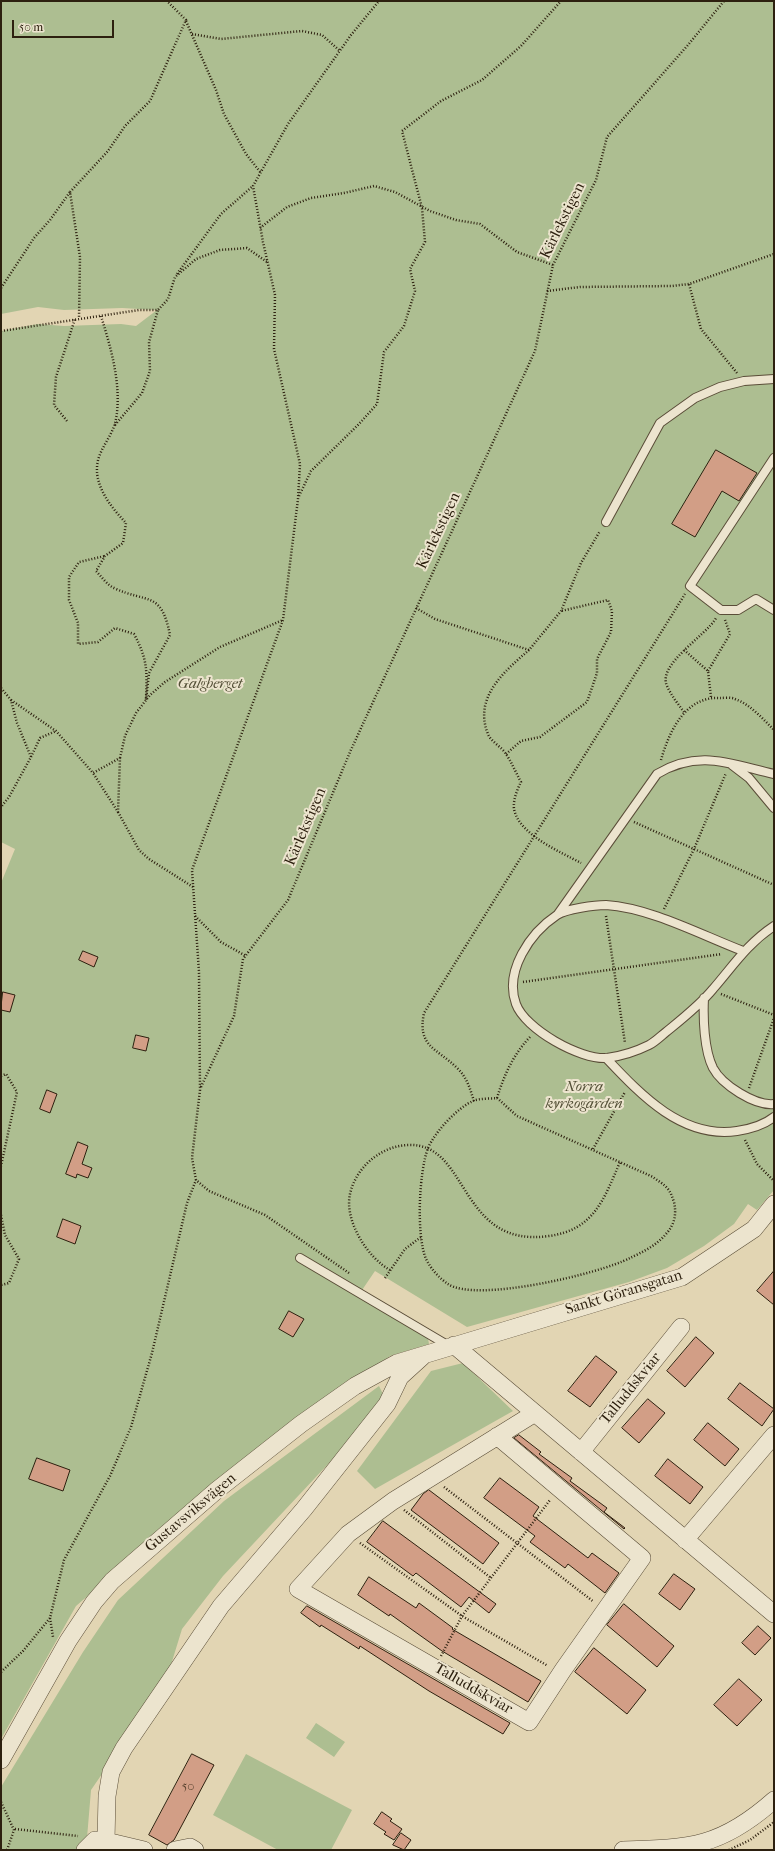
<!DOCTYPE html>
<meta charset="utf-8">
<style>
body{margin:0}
#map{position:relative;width:775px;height:1851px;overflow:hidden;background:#e2d5b3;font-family:"IM FELL French Canon",serif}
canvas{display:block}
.frame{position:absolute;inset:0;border:2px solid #2d200f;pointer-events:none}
.scale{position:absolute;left:12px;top:20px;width:102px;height:18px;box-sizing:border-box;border:2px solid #2d200f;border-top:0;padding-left:5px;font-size:12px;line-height:14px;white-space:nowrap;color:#2d200f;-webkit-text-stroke:3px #ece4ce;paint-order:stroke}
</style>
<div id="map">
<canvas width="775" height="1851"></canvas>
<div class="frame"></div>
<div class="scale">50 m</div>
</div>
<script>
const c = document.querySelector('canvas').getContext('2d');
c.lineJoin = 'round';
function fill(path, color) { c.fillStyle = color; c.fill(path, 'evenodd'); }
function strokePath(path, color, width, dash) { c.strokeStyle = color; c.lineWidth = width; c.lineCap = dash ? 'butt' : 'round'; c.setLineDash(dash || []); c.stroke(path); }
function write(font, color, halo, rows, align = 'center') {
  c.font = font + ' "IM FELL French Canon",serif'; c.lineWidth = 4; c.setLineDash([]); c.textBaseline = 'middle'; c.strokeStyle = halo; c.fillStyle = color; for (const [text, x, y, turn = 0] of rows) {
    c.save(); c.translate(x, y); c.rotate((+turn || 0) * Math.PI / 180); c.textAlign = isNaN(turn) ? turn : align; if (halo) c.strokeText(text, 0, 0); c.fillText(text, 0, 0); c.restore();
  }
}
fill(new Path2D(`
 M1,1H774V1190L757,1210L748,1204L734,1224L704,1246L667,1268L629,1282L467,1327L375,1271L358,1296L427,1333L429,1344L390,1356L207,1493L76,1606L1,1739V883L15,849L1,842V331L38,324L64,326L121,324L136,326L157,310L122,308L64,310L38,307L1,314Z
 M463,1363L513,1411L375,1489L357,1471L431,1371Z
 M379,1386L386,1400L376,1413L223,1576L182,1629L166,1681L91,1790L87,1838L76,1850H1V1787L83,1652L118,1600L224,1501Z
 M316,1723L345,1742L334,1757L306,1738Z
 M246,1754L352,1810L331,1850H278L213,1815Z`), '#adbe91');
const building = new Path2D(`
 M716,450L757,473L739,501L722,491L695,537L672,524Z
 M83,951L98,957L94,967L79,960Z
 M3,992L15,995L10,1012L1,1010Z
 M136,1035L149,1038L146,1051L133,1048Z
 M47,1090L57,1094L50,1113L40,1109Z
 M78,1142L88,1146L82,1164L92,1168L88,1178L77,1174L76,1178L66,1174Z
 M63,1219L81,1226L75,1244L57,1237Z
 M774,1271V1305L757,1291Z
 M289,1311L304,1319L293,1337L279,1329Z
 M696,1337L714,1353L685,1387L667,1371Z
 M596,1356L617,1372L590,1407L568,1391Z
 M740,1383L774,1409L762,1426L728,1399Z
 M648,1399L665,1413L639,1443L622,1428Z
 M708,1423L739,1449L725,1466L694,1440Z
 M519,1435L541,1452L539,1454L572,1478L570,1481L607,1508L604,1512L625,1528L624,1529L514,1438Z
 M37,1458L70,1470L63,1491L29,1479Z
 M668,1459L703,1487L690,1504L655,1476Z
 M500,1478L539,1507L533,1516L588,1558L592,1553L619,1573L605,1593L568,1564L565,1568L530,1542L535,1536L484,1498Z
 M429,1490L499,1543L483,1564L411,1510L423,1494Z
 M383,1521L496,1604L489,1613L469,1597L461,1607L416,1573L413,1576L367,1542Z
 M674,1574L695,1589L680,1610L659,1594Z
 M369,1577L416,1608L419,1603L453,1628L452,1629L541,1681L528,1702L442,1651L390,1614L389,1616L358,1595Z
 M624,1604L674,1646L657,1667L607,1625Z
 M307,1606L510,1723L503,1734L429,1691L360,1646L359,1649L321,1625L320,1627L301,1613Z
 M758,1626L771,1638L755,1655L742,1643Z
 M594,1648L646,1690L627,1714L575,1672Z
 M739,1679L762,1700L737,1726L714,1705Z
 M192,1754L214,1765L174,1840L167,1845L149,1835Z
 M382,1812L392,1819L390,1821L402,1829L394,1840L384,1834L386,1832L374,1824Z
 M401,1833L411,1840L404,1850L393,1845Z`);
fill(building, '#d29e86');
strokePath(building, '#2d200f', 1);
const service = new Path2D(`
 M774,458L690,586L721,610H738L756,599L774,610
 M606,522L660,423L695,398L720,387L744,381L774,379
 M732,765L749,778L774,808
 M558,914L657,774C699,749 730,764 774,774
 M743,951C701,935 651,908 606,905C595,905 566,909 557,915C530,933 504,971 516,1004C525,1029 580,1060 607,1058C621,1056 637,1051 649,1045C655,1042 661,1036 666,1032C682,1019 700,1005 713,989C733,966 747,944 774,926
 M704,998C703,1018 704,1050 713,1068C722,1085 755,1106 774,1104
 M606,1058C641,1095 682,1139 737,1131C750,1129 764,1125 774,1117
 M300,1258L449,1346`);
const minor = new Path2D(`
 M454,1345L774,1614
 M497,1436L642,1558L563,1670L529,1722L298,1589L348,1534L393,1501L535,1413
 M581,1452L681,1327
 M685,1540L774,1435
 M1,1760L68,1641L94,1602L112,1581L217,1490L301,1424L355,1386L397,1363L682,1277L754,1229L774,1204
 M106,1841L107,1796L111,1772L124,1748L221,1606L304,1509L387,1404L400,1377L422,1357
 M85,1850L95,1840L106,1841L144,1850
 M175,1850L190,1847L195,1850
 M623,1850C691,1848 721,1847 774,1800`);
strokePath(service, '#5a4d38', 10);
strokePath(minor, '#5a4d38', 18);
strokePath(new Path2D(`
 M186,21L216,90L224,114L246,154L261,173
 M192,34L221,39L302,31L322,35L340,51
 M70,192L108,151L125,126L150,101L186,20L167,1
 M260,228L287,207L311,198L344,193L374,186L395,192L430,211L456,220L480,224L517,252L553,265
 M177,274L221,214L253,186
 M1,288L34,238L50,220L70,192L80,257L79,318
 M547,291L580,287L672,286L689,284
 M101,316C111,348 122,386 116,419C114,431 106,441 101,452C88,479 109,505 126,523L123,543L105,556L96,571C101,576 107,585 114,588C148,604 161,590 170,635L149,673L146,700C147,671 148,660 134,634L115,628L98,642L78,644V623L69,600V577L79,562L105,556
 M1,331L139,310H158L168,299L175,277L196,259L220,250L247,248L267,262
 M737,373L701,329L689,284L774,254
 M67,421L54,405L56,377L75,319
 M115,425L142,393L150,371L149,342L158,310
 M299,496L311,471L359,424L377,404L384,352L404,326L415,291L410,269L425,242L422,208L402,131L441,101L482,80L521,46L561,1
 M416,608L435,619L529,650L561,611L581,563L600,531
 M529,650C505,671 473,697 488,734C491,742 502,747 506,754C512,763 516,773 521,782C517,790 513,800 514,809C519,835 561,852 581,863
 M684,650L708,671L711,697
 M708,671L730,634L725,620
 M1,688L11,700L17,723L31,757L9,797L1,807
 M11,700L56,731L93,773L120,758L118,812L93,773
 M684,712C678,704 671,695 667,686C657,664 706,636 716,618
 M506,754L521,741L540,737L587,702L597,673V659L611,632L612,611L608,600L561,611
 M31,757L40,738L56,731
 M120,758L125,736L136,713L150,695L165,682L220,647L283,620
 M661,760C669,732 685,696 720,698C724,698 731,697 735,699C750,704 763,719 774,730
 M118,812L139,850L149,859L193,887
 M634,822L774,885
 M664,909L694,849L726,773
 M195,916L221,942L246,956
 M606,916L625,1043
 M523,982L722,954
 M721,994L774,1015
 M1,1076L6,1074L17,1092L1,1166
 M201,1087L234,1016L243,959L288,900L350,752L535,351L553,265L596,180L607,137L688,45L724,1
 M749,1088L774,1018
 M497,1098L517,1116L653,1177C658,1181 664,1184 667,1188C671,1192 672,1197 674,1202C677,1215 674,1226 665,1235C657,1245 641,1253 630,1258C599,1274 476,1303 448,1284C439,1278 431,1269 426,1259C416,1235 419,1172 428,1148C435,1132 457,1108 473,1101C480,1098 490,1099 497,1098Z
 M497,1098C504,1075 514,1053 531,1036
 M474,1101C470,1089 467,1077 457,1068C437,1048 417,1047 424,1013L685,594
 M745,1140L757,1164L774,1181
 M593,1149L625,1092
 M1,1215L5,1235L19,1259L9,1283L1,1285
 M390,1270C368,1258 344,1221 350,1194C356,1167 381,1146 408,1145C470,1142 458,1249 549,1236C594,1230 604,1199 620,1162
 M349,1273L265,1215L209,1191L196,1180L192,1158L200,1090L199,972L192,870L283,620L298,499L300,464L274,349L275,295L263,242L253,186L288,124L351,35L379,1
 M385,1278L405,1249L421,1237
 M444,1487L594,1602
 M404,1510L491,1578
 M360,1543L462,1616L548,1666
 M50,1618L53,1637
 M441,1656L462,1616L550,1500
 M1,1672L23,1651L50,1618L64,1560L110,1476L131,1427L152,1353L187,1203L196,1180
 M1,1802L14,1830L7,1850
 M15,1829L78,1836
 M729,1850L750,1840L774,1822`), '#2d200f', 2.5, [1, 2]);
strokePath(service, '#ece4ce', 8);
strokePath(minor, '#ece4ce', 17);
write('13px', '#56402d', null, [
 ["50",188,1787]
]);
write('15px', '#2d200f', '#ece4ce', [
 ["Kärlekstigen",563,221,-64],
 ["Kärlekstigen",439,531,-65],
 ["Kärlekstigen",306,827,-67],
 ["Sankt Göransgatan",624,1293,-17],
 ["Talluddskviar",631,1389,-51],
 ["Gustavsviksvägen",191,1513,-40],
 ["Talluddskviar",473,1689,30]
]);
write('italic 15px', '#534f36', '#ece4ce', [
 ["Galgberget",210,684],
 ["Norra",584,1087],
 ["kyrkogården",584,1104]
]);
</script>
